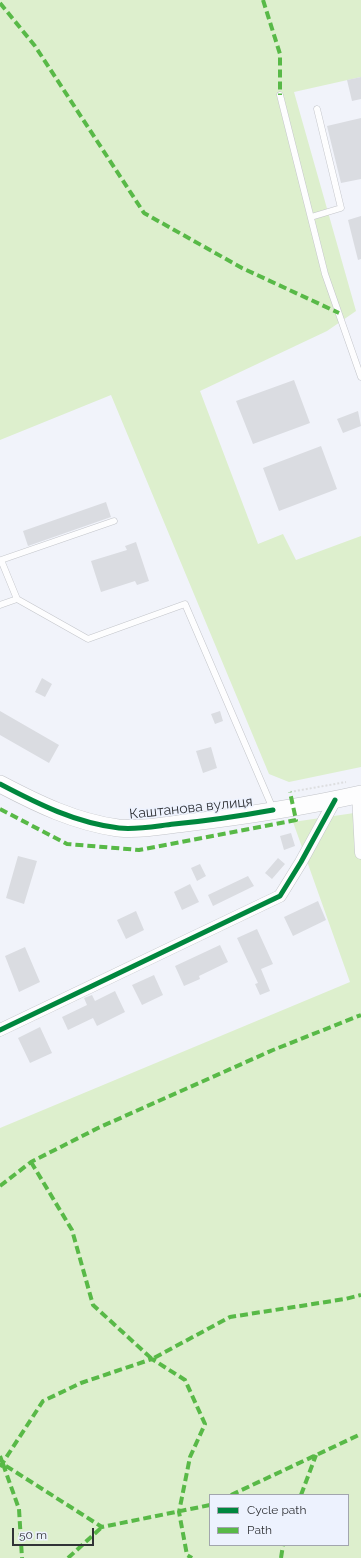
<!DOCTYPE html>
<meta charset="utf-8">
<style>
body{margin:0}
#map{position:relative;width:361px;height:1558px;overflow:hidden;background:#f1f3fa;font-family:Raleway,sans-serif}
canvas{display:block}
.legend{position:absolute;left:209px;top:1494px;width:140px;height:52px;box-sizing:border-box;background:#edf2fe;border:1px solid #a2a6ae;margin:0;padding:5px 7px;list-style:none;font-size:12px;color:#313337}
.legend li{display:flex;align-items:center;gap:8px;height:20px}
.legend b{width:20px;border:1px solid #a2a6ae}
.scale{position:absolute;left:12px;top:1528px;width:82px;height:18px;box-sizing:border-box;border:2px solid #313337;border-top:0;padding-left:5px;font-size:12px;line-height:14px;white-space:nowrap;color:#313337;-webkit-text-stroke:3px #edf2fe;paint-order:stroke}
</style>
<div id="map">
<canvas width="361" height="1558"></canvas>
<ul class="legend">
<li><b style="height:5px;background:#00873e"></b>Cycle path</li>
<li><b style="height:5px;background:#58b947"></b>Path</li>
</ul>
<div class="scale">50 m</div>
</div>
<script>
const c = document.querySelector('canvas').getContext('2d');
c.lineJoin = 'round';
function fill(path, color) { c.fillStyle = color; c.fill(path, 'evenodd'); }
function strokePath(path, color, width, dash) { c.strokeStyle = color; c.lineWidth = width; c.lineCap = dash ? 'butt' : 'round'; c.setLineDash(dash || []); c.stroke(path); }
function write(font, color, halo, rows, align = 'center') {
  c.font = font + ' Raleway,sans-serif'; c.lineWidth = 3; c.setLineDash([]); c.textBaseline = 'middle'; c.strokeStyle = halo; c.fillStyle = color; for (const [text, x, y, turn = 0] of rows) {
    c.save(); c.translate(x, y); c.rotate((+turn || 0) * Math.PI / 180); c.textAlign = isNaN(turn) ? turn : align; if (halo) c.strokeText(text, 0, 0); c.fillText(text, 0, 0); c.restore();
  }
}
fill(new Path2D(`
 M0,0H361V77L294,92L356,311L327,331L200,391L258,544L283,534L296,560L361,536V767L289,782L269,774L111,395L0,440Z
 M361,812V1558H0V1128L350,982L293,822ZM210,1495H348V1545H210Z`), '#ddefcd');
fill(new Path2D(`
 M361,77V99L352,101L347,80Z
 M361,118V179L341,183L327,126Z
 M361,216V259L358,260L348,220Z
 M294,380L310,423L253,444L236,401Z
 M358,411L361,426L343,433L337,419Z
 M321,446L337,489L279,511L263,468Z
 M106,502L111,517L28,546L23,531Z
 M136,542L149,581L137,585L135,581L101,592L91,561L127,550L125,546Z
 M42,678L52,684L45,697L35,692Z
 M0,711L59,745L49,763L0,735Z
 M220,711L223,721L215,724L211,714Z
 M211,747L217,768L203,773L196,751Z
 M291,833L295,846L284,850L280,836Z
 M18,856L37,861L24,904L6,898Z
 M278,858L285,864L272,879L265,873Z
 M200,864L206,876L197,881L191,868Z
 M248,876L254,886L213,906L208,895Z
 M190,884L199,902L182,910L174,892Z
 M318,901L326,920L293,936L284,917Z
 M136,911L144,930L126,939L117,920Z
 M257,929L273,964L261,969L270,991L260,995L255,984L258,983L237,938Z
 M220,945L228,962L199,976L200,979L184,986L175,966Z
 M25,947L40,982L19,992L5,956Z
 M154,975L163,995L142,1005L132,985Z
 M115,991L125,1012L97,1026L93,1018L68,1030L62,1017L87,1005L84,998L92,995L95,1001Z
 M40,1027L52,1053L30,1063L18,1038Z`), '#dadce1');
const service = new Path2D(`
 M280,95L325,274L361,377
 M311,217L341,208L317,109
 M114,521L1,560L17,599L88,639L185,604L273,809
 M0,605L17,599`);
const minor = new Path2D(`
 M358,795L361,853
 M0,1030L280,896L301,862L335,800`);
const secondary = new Path2D(`
 M0,784C38,804 75,822 118,828C140,830 163,826 185,823C244,816 303,807 361,794`);
strokePath(service, '#c3c5ca', 7);
strokePath(minor, '#c3c5ca', 13);
strokePath(secondary, '#c3c5ca', 18);
strokePath(new Path2D(`
 M290,792L346,782`), '#dddee0', 2, [2, 2]);
strokePath(service, '#fdfdfe', 6);
strokePath(minor, '#fdfdfe', 12);
strokePath(secondary, '#fdfdfe', 17);
strokePath(new Path2D(`
 M263,0L280,54V95
 M0,3L35,46L144,213L242,268L339,313
 M0,809L67,844L139,850L296,820L290,792
 M31,1162L72,1230L93,1305L152,1359L230,1317L345,1299L361,1295
 M0,1186L31,1162L98,1128L273,1050L361,1015
 M0,1456L3,1464L102,1527L210,1505
 M3,1464L19,1509L22,1558
 M0,1467L43,1401L81,1383L152,1359L185,1380L205,1424L190,1457L179,1512L187,1555L192,1558
 M231,1495L361,1434
 M301,1495L316,1455
 M68,1558L102,1527
 M281,1558L283,1545`), '#58b947', 4, [8, 4]);
strokePath(new Path2D(`
 M0,784C38,804 76,823 119,828C137,830 156,826 174,824C207,821 240,816 273,810
 M0,1030L280,896L301,862L335,800`), '#00873e', 5);
write('14px', '#313337', '#edf2fe', [
 ["Каштанова вулиця",191,808,-6]
]);
</script>
